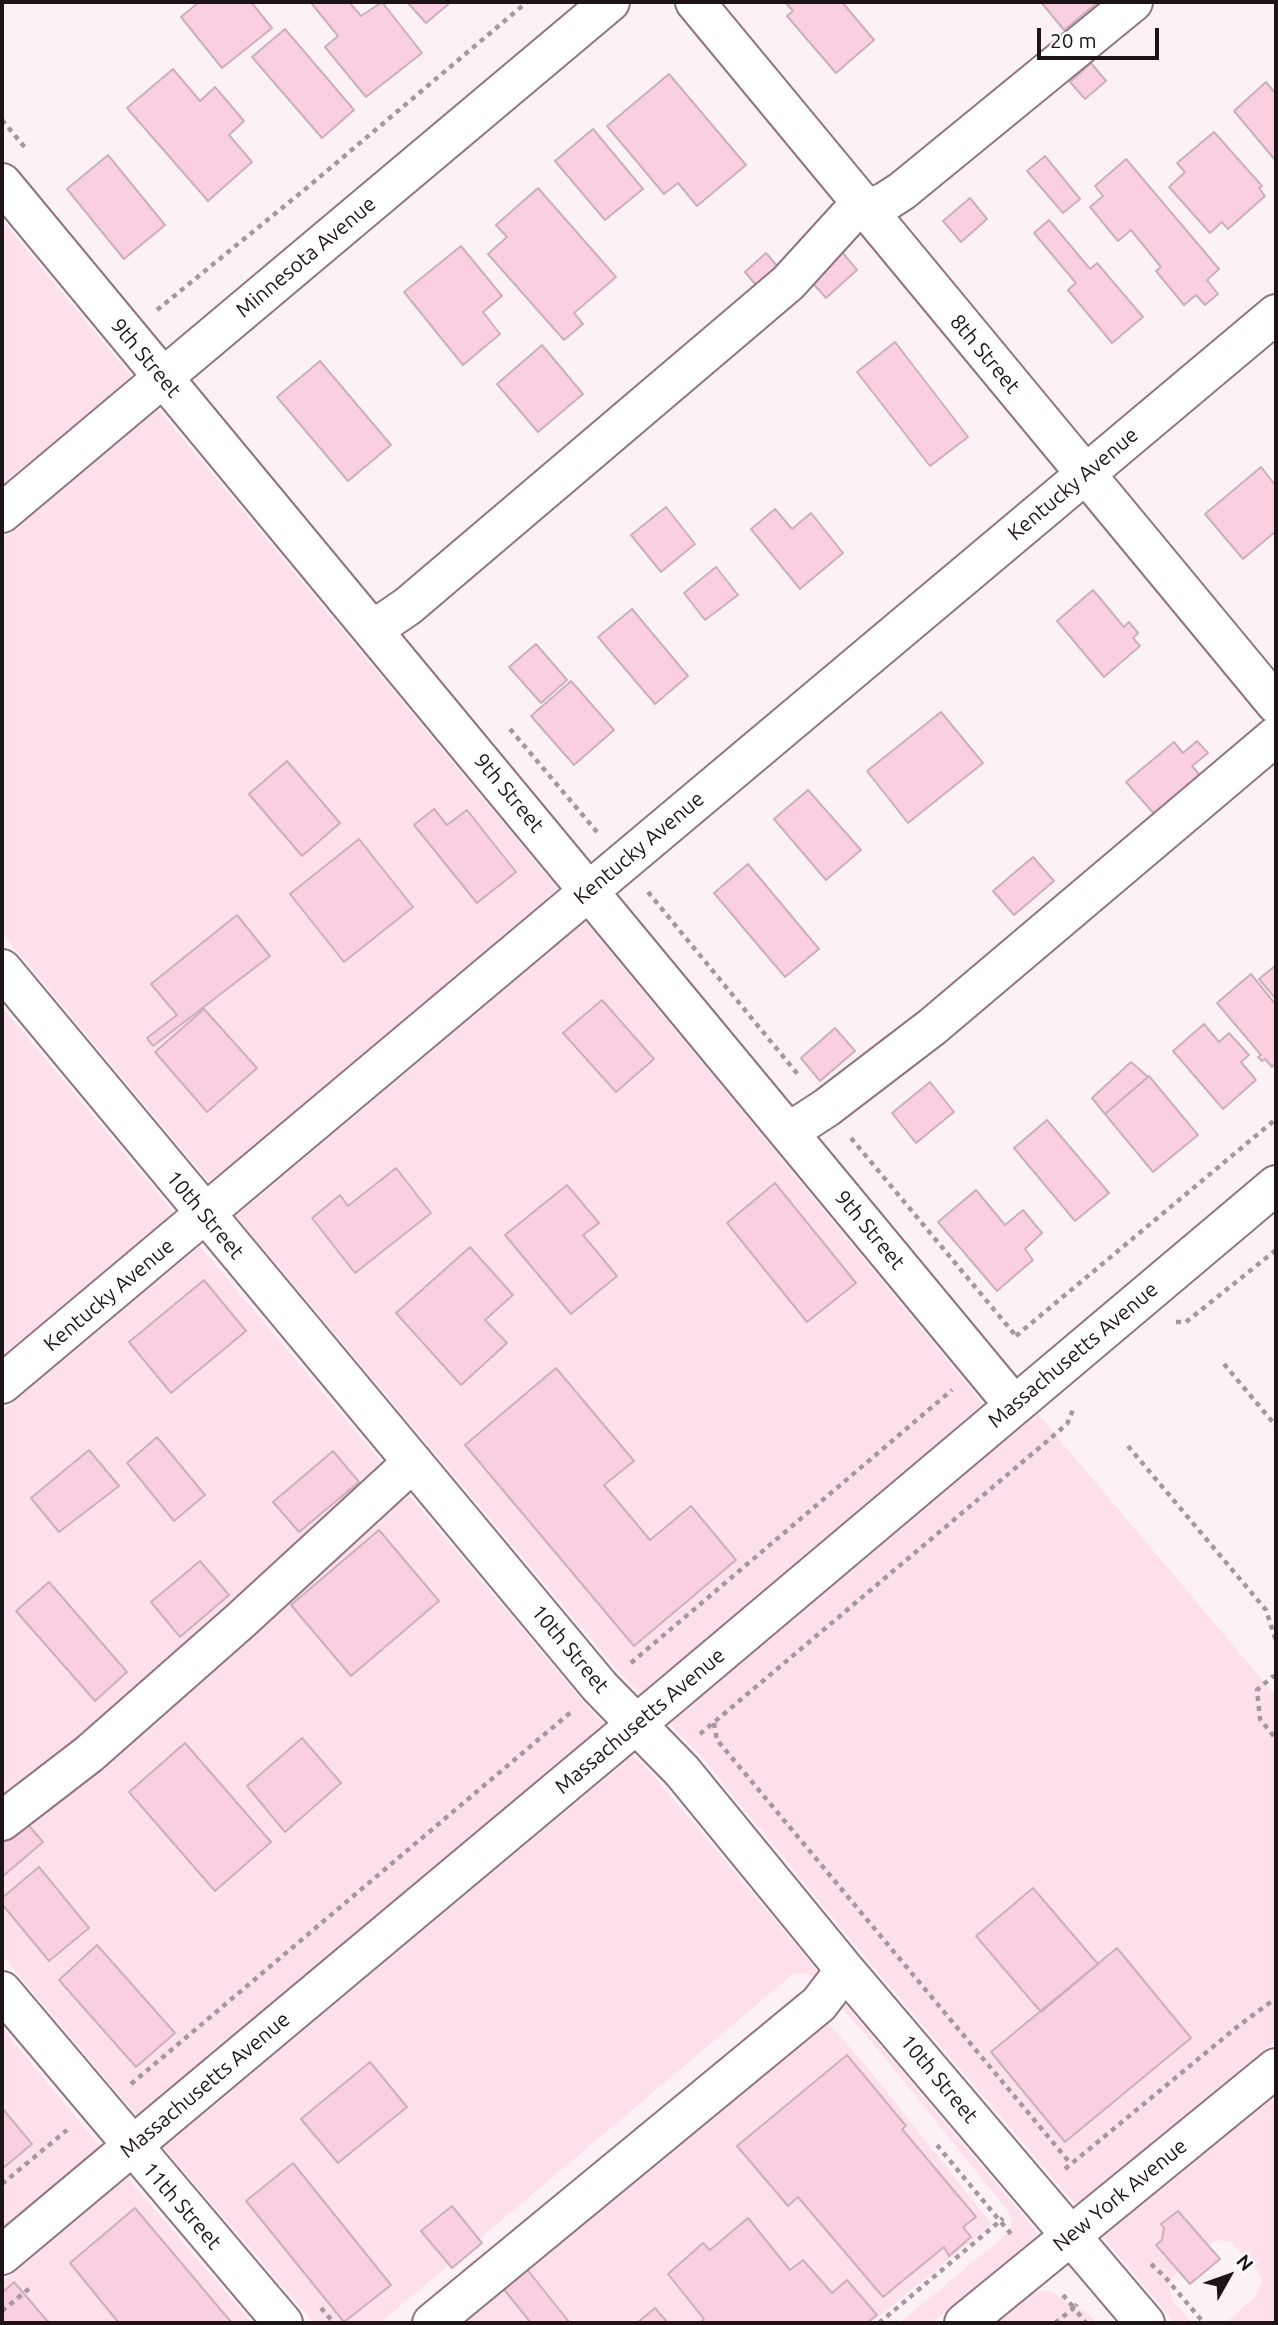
<!DOCTYPE html>
<style>
body{margin:0}
#map{position:relative;width:1278px;height:2325px;overflow:hidden;background:#fcf1f5;font-family:Ubuntu,sans-serif}
canvas{display:block}
.frame{position:absolute;inset:0;border:4px solid #1d1418;pointer-events:none}
.north{position:absolute;left:1194px;top:2241px;width:70px;height:70px;-webkit-text-stroke:5px #fff;paint-order:stroke;rotate:50deg;font-size:19px;font-weight:700;line-height:28px;text-align:center;color:#1d1418}
.north::after{content:'';display:block;margin:auto;width:24px;height:32px;background:#1d1418;clip-path:polygon(50% 0,100% 100%,50% 72%,0 100%)}
.scale{position:absolute;left:1037px;top:28px;width:122px;height:32px;box-sizing:border-box;border:4px solid #1d1418;border-top:0;padding-left:9px;font-size:21px;line-height:24px;white-space:nowrap;color:#1d1418;-webkit-text-stroke:5px #fff;paint-order:stroke}
</style>
<div id="map">
<canvas width="1278" height="2325"></canvas>
<div class="frame"></div>
<div class="north">N</div>
<div class="scale">20 m</div>
</div>
<script>
const c = document.querySelector('canvas').getContext('2d');
c.lineJoin = 'round';
function fill(path, color) { c.fillStyle = color; c.fill(path, 'evenodd'); }
function strokePath(path, color, width, dash) { c.strokeStyle = color; c.lineWidth = width; c.lineCap = dash ? 'butt' : 'round'; c.setLineDash(dash || []); c.stroke(path); }
function write(font, color, halo, rows, align = 'center') {
  c.font = font + ' Ubuntu,sans-serif'; c.lineWidth = 5; c.setLineDash([]); c.textBaseline = 'middle'; c.strokeStyle = halo; c.fillStyle = color; for (const [text, x, y, turn = 0] of rows) {
    c.save(); c.translate(x, y); c.rotate((+turn || 0) * Math.PI / 180); c.textAlign = isNaN(turn) ? turn : align; if (halo) c.strokeText(text, 0, 0); c.fillText(text, 0, 0); c.restore();
  }
}
fill(new Path2D(`
 M2,220L132,377L2,485Z
 M158,409L558,889L210,1183L2,933V540Z
 M585,921L983,1404L640,1694L618,1671L236,1216Z
 M2,1007L174,1213L2,1357Z
 M200,1246L583,1702L604,1724L136,2115L2,1955V1411Z
 M1037,1413L1276,1696V2040L1076,2205L863,1955L700,1755L669,1724Z
 M633,1755L653,1775L1039,2235L932,2323H899L1008,2233L1012,2221L1008,2211L877,2048L815,1978L805,1973L793,1974L380,2323H314L163,2147Z
 M800,1991L862,2061L992,2224L871,2323H406Z
 M2,2028L100,2146L2,2228Z
 M1276,2094V2323H1225L1254,2298L1262,2282L1258,2271L1231,2242L1219,2240L1208,2245L1176,2273L1169,2284L1172,2300L1192,2323H1175L1103,2237Z
 M127,2177L252,2323H2V2282Z
 M1049,2291L1089,2314L1096,2323H992L1030,2292Z`), '#fde0ec');
const building = new Path2D(`
 M199,2H251L272,28L222,68L181,17Z
 M315,2H349L361,16L382,2L422,53L366,97L325,47L338,36L312,4Z
 M407,2H451L426,23Z
 M785,2H842L874,40L836,73L787,16L793,11Z
 M1041,2H1098L1064,30Z
 M285,29L354,110L322,138L252,57Z
 M1091,63L1106,81L1085,99L1070,82Z
 M173,69L200,101L215,87L244,121L229,135L252,162L208,201L127,108Z
 M669,74L746,165L697,206L678,183L664,194L607,126Z
 M1266,82L1276,94V161L1234,111Z
 M593,129L643,189L605,220L555,161Z
 M1214,132L1262,186L1259,188L1265,196L1228,229L1222,222L1210,233L1169,187L1185,172L1177,163Z
 M108,155L165,225L124,259L67,189Z
 M1045,156L1080,199L1063,213L1027,171Z
 M1126,159L1219,269L1207,280L1218,294L1205,305L1196,295L1184,305L1156,271L1161,267L1131,230L1118,241L1090,207L1103,196L1095,186Z
 M538,188L616,277L574,313L583,324L564,340L488,254L507,237L496,225Z
 M970,198L987,219L961,242L943,221Z
 M1049,220L1090,269L1097,263L1143,317L1112,343L1068,290L1076,283L1034,233Z
 M461,246L502,296L483,312L500,334L463,365L404,292Z
 M842,252L857,270L826,298L810,280Z
 M766,253L783,273L761,291L745,272Z
 M895,342L968,437L930,466L857,372Z
 M542,345L583,394L538,432L497,384Z
 M320,361L391,445L348,481L277,397Z
 M1261,467L1276,486V531L1243,559L1205,514Z
 M666,507L695,544L661,572L631,535Z
 M775,509L792,529L811,513L843,553L800,589L751,529Z
 M716,567L738,595L705,620L684,593Z
 M1093,590L1124,627L1129,622L1138,633L1133,638L1140,646L1104,677L1057,621Z
 M632,609L688,676L655,704L598,637Z
 M536,644L567,680L541,703L509,667Z
 M571,681L614,730L574,765L531,716Z
 M941,712L983,763L908,823L867,771Z
 M1197,741L1208,753L1192,766L1209,786L1163,824L1126,782L1174,742L1183,753Z
 M287,761L340,823L302,856L249,794Z
 M808,790L861,850L826,880L774,819Z
 M434,809L447,825L467,810L516,872L477,903L414,825Z
 M359,839L413,907L344,962L290,894Z
 M1033,857L1054,881L1014,915L993,891Z
 M748,864L819,949L785,977L714,893Z
 M237,915L270,956L153,1046L147,1038L177,1015L151,984Z
 M1276,965V999L1259,979Z
 M1251,974L1276,1005V1067L1274,1064L1272,1067L1265,1059L1262,1061L1258,1057L1261,1055L1217,1003Z
 M602,1000L654,1059L616,1092L563,1033Z
 M204,1009L257,1068L207,1112L155,1052Z
 M1204,1024L1219,1042L1229,1033L1249,1055L1241,1062L1256,1080L1223,1109L1173,1051Z
 M835,1028L855,1051L820,1081L801,1058Z
 M1131,1062L1148,1077L1105,1114L1092,1098Z
 M1149,1076L1198,1135L1153,1172L1105,1114Z
 M930,1082L954,1112L916,1143L892,1113Z
 M1047,1120L1109,1193L1075,1221L1014,1148Z
 M396,1168L431,1213L355,1273L312,1218L340,1195L348,1206Z
 M775,1183L856,1283L807,1322L727,1223Z
 M567,1185L599,1223L583,1235L617,1276L571,1314L505,1235Z
 M976,1190L1005,1225L1023,1210L1042,1233L1025,1249L1033,1260L997,1291L938,1222Z
 M470,1247L513,1295L485,1320L507,1343L461,1385L396,1313Z
 M204,1280L246,1331L171,1393L129,1342Z
 M556,1368L634,1461L604,1485L650,1540L691,1506L736,1560L634,1646L465,1445Z
 M157,1437L205,1495L174,1521L127,1463Z
 M89,1450L119,1486L59,1532L31,1498Z
 M333,1451L359,1482L299,1532L273,1502Z
 M379,1530L439,1601L351,1676L291,1605Z
 M200,1561L229,1595L180,1637L151,1602Z
 M49,1582L127,1672L95,1701L16,1611Z
 M302,1738L341,1783L285,1832L247,1786Z
 M185,1743L271,1842L215,1891L129,1792Z
 M24,1820L43,1842L2,1877V1839Z
 M39,1867L89,1928L49,1961L2,1904V1898Z
 M1033,1888L1098,1964L1041,2012L976,1936Z
 M97,1945L175,2033L136,2067L59,1980Z
 M1117,1948L1191,2038L1065,2142L991,2052Z
 M847,2055L906,2126L902,2129L976,2217L963,2227L971,2237L949,2256L944,2247L883,2297L798,2197L788,2206L737,2146Z
 M370,2062L407,2107L338,2163L301,2119Z
 M2,2108L32,2144L2,2169Z
 M293,2163L391,2285L344,2322L246,2201Z
 M452,2206L482,2243L452,2268L421,2231Z
 M135,2208L231,2322L230,2323H119L70,2263Z
 M1178,2211L1220,2259L1190,2284L1156,2245L1162,2240L1164,2228L1161,2224Z
 M748,2218L790,2270L803,2260L832,2293L847,2280L877,2315L867,2323H699L704,2319L668,2274L703,2243L710,2250Z
 M526,2268L570,2323H531L502,2287Z
 M14,2282L49,2323H2V2293Z
 M655,2308L668,2323H637Z`);
fill(building, '#f9cfe1');
strokePath(building, '#cbb0bc', 2);
const minor = new Path2D(`
 M695,2L1276,704
 M2,183L1014,1405
 M2,513L610,2
 M373,630L408,606L788,283L849,216L885,202L902,191L1133,2
 M2,969L600,1687L682,1771L845,1970L1145,2323
 M789,1132L826,1108L932,1027L1276,736
 M2,1384L1276,314
 M2,1821L89,1754L240,1621L413,1462
 M2,1991L283,2323
 M2,2255L670,1696L1276,1185
 M432,2323L819,2004L845,1970
 M964,2323L1276,2068`);
strokePath(minor, '#8e7580', 42);
strokePath(new Path2D(`
 M2,120L27,150
 M157,310L309,186L527,2
 M510,729L597,832
 M648,892L800,1077
 M851,1138L1016,1336
 M1176,1322H1186L1276,1250
 M1016,1336L1276,1119
 M1224,1364L1276,1426
 M1128,1446L1266,1610L1276,1641
 M631,1663L952,1390
 M1276,1676L1272,1677L1257,1690L1260,1719L1276,1739
 M714,1723L717,1740L1071,2164
 M700,1734L1045,1443L1067,1424L1073,1410
 M131,2084L571,1712
 M937,2145L1000,2221L1003,2218
 M1065,2169L1237,2027L1276,1998
 M2,2184L67,2130
 M1151,2264L1164,2276L1204,2323
 M1063,2295L1074,2308L1077,2304
 M321,2308L334,2323
 M2,2311L31,2287
 M879,2323L1000,2221L1012,2235
 M1055,2323L1074,2308L1086,2323`), '#a3999d', 4.5, [5, 5]);
strokePath(minor, '#fff', 38);
write('21px', '#1d1418', '#fff', [
 ["Minnesota Avenue",306,257,-40],
 ["8th Street",985,354,50],
 ["9th Street",146,358,50],
 ["Kentucky Avenue",1073,484,-40],
 ["9th Street",509,793,50],
 ["Kentucky Avenue",639,848,-40],
 ["10th Street",205,1215,50],
 ["9th Street",870,1230,50],
 ["Kentucky Avenue",109,1295,-40],
 ["Massachusetts Avenue",1073,1355,-40],
 ["10th Street",570,1649,50],
 ["Massachusetts Avenue",640,1721,-40],
 ["10th Street",939,2079,50],
 ["Massachusetts Avenue",205,2085,-40],
 ["New York Avenue",1120,2195,-39],
 ["11th Street",182,2206,49]
]);
</script>
